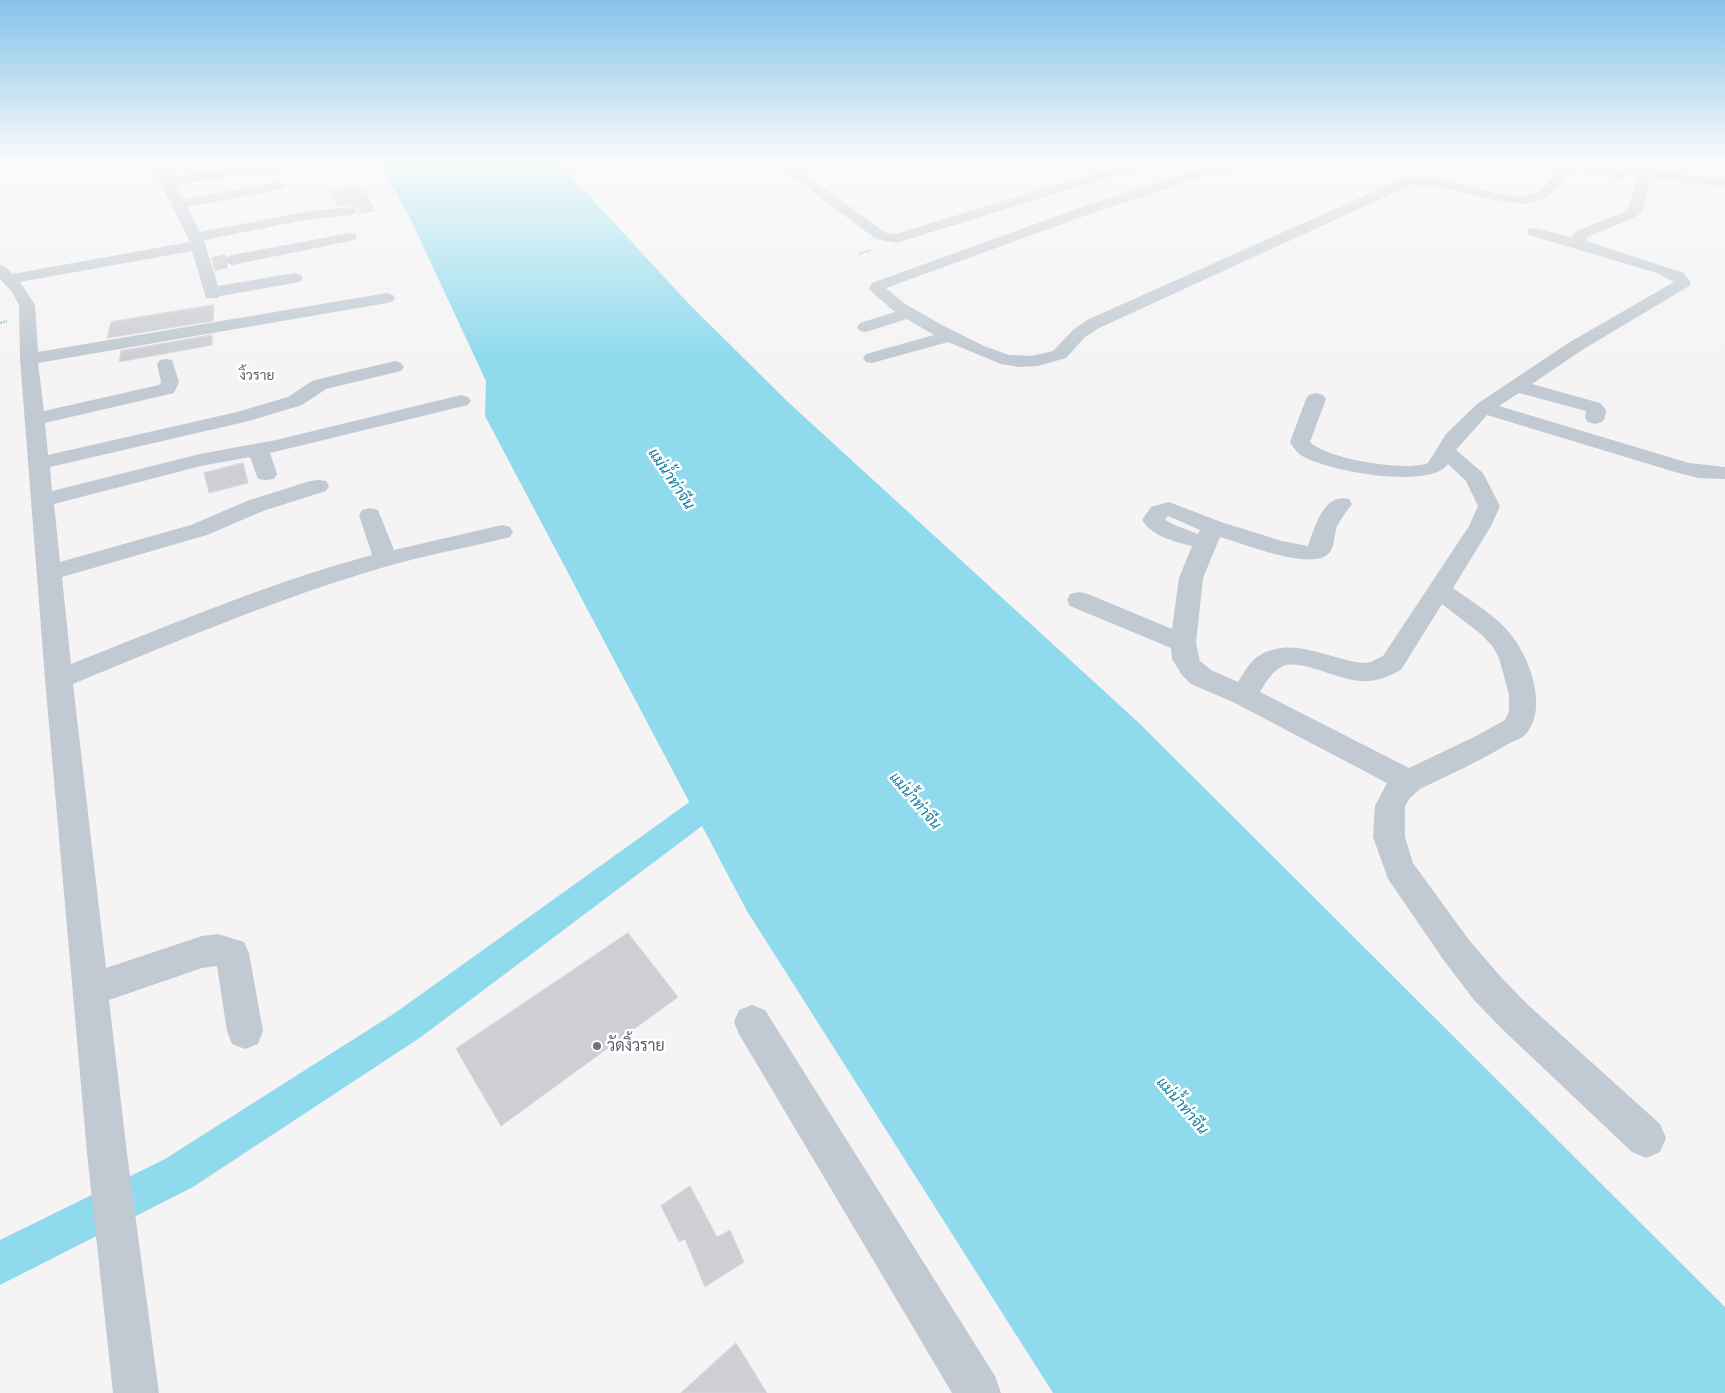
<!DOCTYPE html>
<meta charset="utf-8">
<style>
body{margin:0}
canvas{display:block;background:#f5f3f3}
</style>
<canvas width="1725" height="1393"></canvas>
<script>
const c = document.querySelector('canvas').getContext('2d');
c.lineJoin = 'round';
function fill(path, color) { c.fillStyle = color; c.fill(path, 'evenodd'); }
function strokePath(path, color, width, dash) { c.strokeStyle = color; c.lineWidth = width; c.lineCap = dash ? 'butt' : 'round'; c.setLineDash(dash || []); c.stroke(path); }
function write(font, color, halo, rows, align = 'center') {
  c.font = font + ' "PT Sans Narrow",Sarabun,sans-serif'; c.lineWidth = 5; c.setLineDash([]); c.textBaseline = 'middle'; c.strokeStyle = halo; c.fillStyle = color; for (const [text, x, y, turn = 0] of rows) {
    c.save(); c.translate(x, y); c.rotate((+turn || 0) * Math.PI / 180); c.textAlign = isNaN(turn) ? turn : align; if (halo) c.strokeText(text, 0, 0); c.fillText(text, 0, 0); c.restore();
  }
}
fill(new Path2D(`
 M378,162H558L689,304L788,402L1139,723L1725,1307V1393H1053L747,911L485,416L486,381L408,214Z`), '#90daee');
fill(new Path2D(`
 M727,779L738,783L742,791L738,799L421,1037L193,1187L0,1285V1240L165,1159L395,1013L716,783Z`), '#90daee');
const building = new Path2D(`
 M355,187L357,190L364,189L375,211L356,215L360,212L359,209L351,205L338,206L328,191Z
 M214,305L213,321L107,338L111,322Z
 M212,335V345L119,362L121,351Z
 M243,463L248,483L209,493L204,473Z
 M628,933L678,997L501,1126L456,1049Z
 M690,1186L717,1237L730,1230L744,1262L705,1287L685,1239L679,1242L661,1206Z
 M736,1343L767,1393H681Z`);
fill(building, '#cdcfd5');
strokePath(building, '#d7d9de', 1);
strokePath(new Path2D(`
 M213,264L232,260`), '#caccce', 14, [14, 8]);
strokePath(new Path2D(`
 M859,254L871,250
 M0,323L7,321`), '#7ad0a6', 2, [2, 1]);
fill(new Path2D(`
 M150,162H162L171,177L274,162H302L296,166L175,185L183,199L279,182L286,186L279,190L187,207L200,232L310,211L351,207L358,211L351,215L310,219L204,240L218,286L295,273L301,275L303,278L301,281L295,283L220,296L218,298H206L192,251L20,282L35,305L38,352L387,293L393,295L395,298L393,301L387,303L38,363L44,411L159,385L161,382L157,364L160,360L166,359L172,360L179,382L174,393L45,423L48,455L237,412L288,397L312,381L319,379L395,361L401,363L404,367L401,371L326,389L302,405L249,421L50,467L52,491L200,454L276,440L461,395L468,397L471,401L468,405L270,453L277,474L274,479L266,480L258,479L250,457L201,466L54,504L60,562L191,525L247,501L310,481L318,480L326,481L329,486L326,491L263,511L207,535L62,577L71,664C170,625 269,583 372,555L359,515L362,510L370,508L378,510L394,550L502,525L510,527L513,532L510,537C467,548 424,555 381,568C276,599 175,642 73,684L106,968L202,936L218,934L244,942L249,953L263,1031L258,1044L245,1049L232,1044L227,1031L217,966L202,968L109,1000L127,1153L159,1393H113L87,1153L45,679L20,359L19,305L12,292L0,279V265L6,267L12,274L190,242Z
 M773,162H787L886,233L895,234L1132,162H1150L1148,165L896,243L876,239Z
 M1224,162H1242L1240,165L1095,212L886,288L905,304L944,326L984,346L1009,355L1032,356L1053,351L1073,330L1087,320L1404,178C1442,169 1510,208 1537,192C1548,186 1557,172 1566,162H1578L1547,198L1525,204L1494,200L1442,187L1411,185L1099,328L1085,337L1066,358L1038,366L1019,367L1001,364L948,342L872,363L866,362L863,358L866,354L934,335L907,319L866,332L860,331L857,327L860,323L895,312L871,291L869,288L872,283L1085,206Z
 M1640,162H1652L1651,168L1678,174L1725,179V187L1678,182L1650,176L1643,210L1636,217L1587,237L1586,241L1684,273L1691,283L1689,286L1582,350L1532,384L1600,403L1606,410L1605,418L1602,422L1595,424L1588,422L1585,418L1586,411L1519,393L1499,406L1689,463L1725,467V479L1698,478L1675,472L1487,415L1456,450L1483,473L1500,506L1491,526L1453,588C1472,602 1497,616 1512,636C1530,659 1549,710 1525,735C1521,739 1513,741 1508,744C1480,761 1449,775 1420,789L1410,798L1405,806V837L1413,863L1469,940L1500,976L1527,1004L1660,1124L1666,1138L1660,1152L1646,1158L1632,1152L1501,1028L1474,1000L1445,962L1388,879L1373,837L1375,806L1387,783L1233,702L1191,684L1182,675L1172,659L1171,648L1070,606L1067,600L1070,594L1079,592L1088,594L1172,629L1179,578L1192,546C1173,541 1153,537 1142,520L1151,507L1169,502L1221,522L1282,541L1308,546C1315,527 1323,493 1349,499L1352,504C1347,511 1341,518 1337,526C1334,534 1335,545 1330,552C1314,573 1242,543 1220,537L1203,578L1196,643L1200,661L1211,670L1238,682C1243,674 1249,663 1257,657C1290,634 1328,659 1363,663L1371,662L1383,656L1469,526L1478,506L1466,481L1448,464C1430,490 1331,471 1306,458C1299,455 1294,449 1290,442L1306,399L1309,395L1316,393L1323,395L1326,399L1310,442C1327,459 1405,472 1428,463L1446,434L1477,404L1570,342L1674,282L1657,273L1529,235L1527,232L1529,229L1534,228L1571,237L1577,231L1626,211L1629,208ZM1167,517L1168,516L1200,530L1198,534L1177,526L1165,520ZM1442,604L1482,635L1493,647L1499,658L1509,695V711L1505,720L1476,736L1409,768L1260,692C1266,682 1272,671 1283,666C1303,658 1344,684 1369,681C1381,680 1391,675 1401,670Z
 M1591,165L1628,172L1630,175L1623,179L1586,172L1585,169Z
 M350,233L355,234L357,237L355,240L232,265L227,263L224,260L227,257L232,255Z
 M752,1005L765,1010L995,1376L1001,1393H952L739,1034L734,1022L739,1010Z`), '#c1cad2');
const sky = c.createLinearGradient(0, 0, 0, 357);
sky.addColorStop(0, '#85c3ea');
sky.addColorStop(0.45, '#fafafa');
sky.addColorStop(1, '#fafafa00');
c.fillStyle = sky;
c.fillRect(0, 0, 1725, 357);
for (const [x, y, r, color] of [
 [597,1046,5,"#6b7280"]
]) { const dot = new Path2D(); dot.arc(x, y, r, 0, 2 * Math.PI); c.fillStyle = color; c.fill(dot); strokePath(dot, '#fff', 2); }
write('14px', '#5f6368', '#fff', [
 ["งิ้วราย",257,376]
]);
write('italic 15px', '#0c7c9b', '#fff', [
 ["แม่น้ำท่าจีน",671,479,56],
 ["แม่น้ำท่าจีน",915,801,49],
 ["แม่น้ำท่าจีน",1182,1106,49]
]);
write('16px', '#5b616d', '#fff', [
 ["วัดงิ้วราย",607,1046]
], 'left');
</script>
